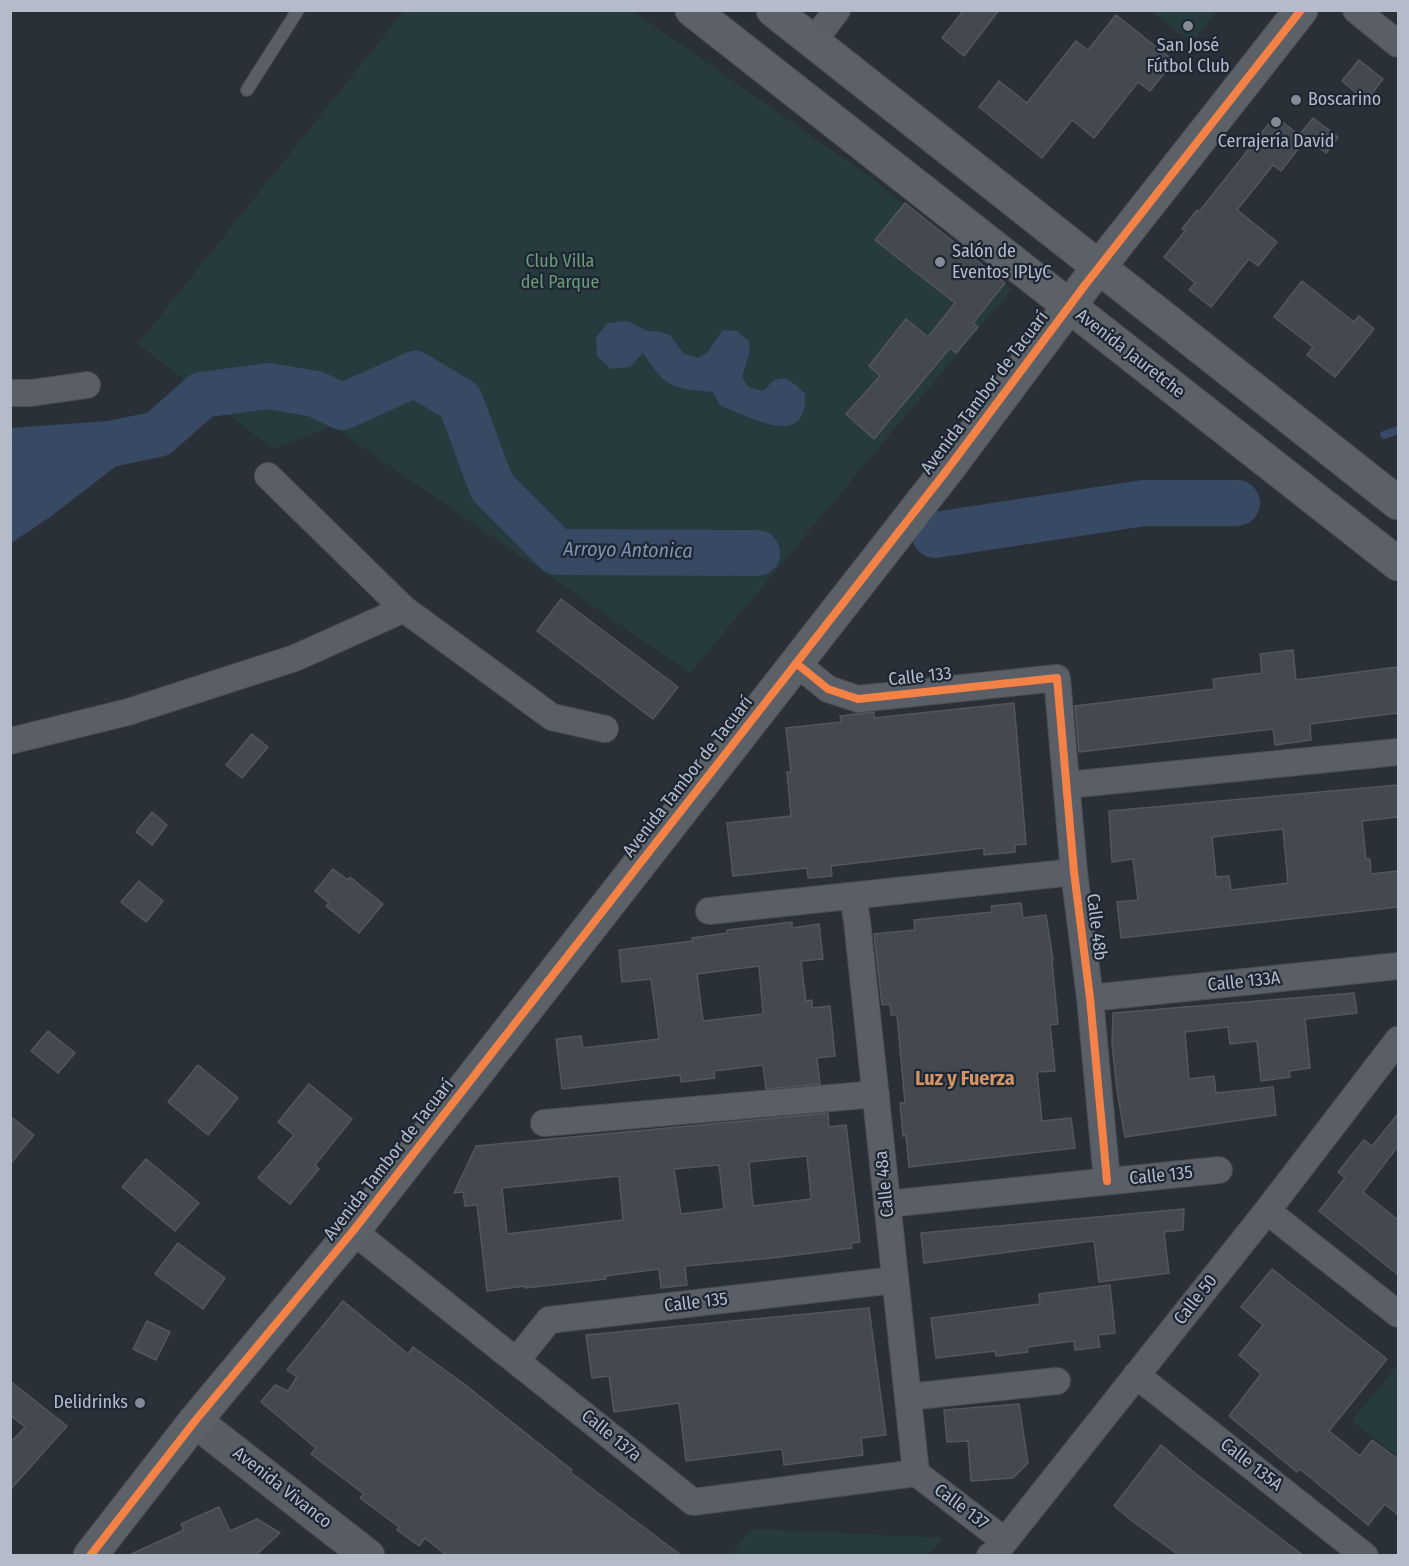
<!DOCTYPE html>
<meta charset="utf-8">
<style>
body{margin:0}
#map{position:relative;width:1409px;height:1566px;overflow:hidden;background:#2a3038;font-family:"Fira Sans Condensed",sans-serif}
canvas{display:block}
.frame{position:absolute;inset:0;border:12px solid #b4bcc9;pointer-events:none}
</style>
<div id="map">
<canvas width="1409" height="1566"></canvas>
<div class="frame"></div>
</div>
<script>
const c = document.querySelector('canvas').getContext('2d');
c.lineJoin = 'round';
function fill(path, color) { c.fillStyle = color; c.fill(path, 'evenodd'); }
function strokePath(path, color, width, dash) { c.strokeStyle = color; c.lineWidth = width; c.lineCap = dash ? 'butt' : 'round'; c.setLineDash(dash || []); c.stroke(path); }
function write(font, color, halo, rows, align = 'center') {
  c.font = font + ' "Fira Sans Condensed",sans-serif'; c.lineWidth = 4.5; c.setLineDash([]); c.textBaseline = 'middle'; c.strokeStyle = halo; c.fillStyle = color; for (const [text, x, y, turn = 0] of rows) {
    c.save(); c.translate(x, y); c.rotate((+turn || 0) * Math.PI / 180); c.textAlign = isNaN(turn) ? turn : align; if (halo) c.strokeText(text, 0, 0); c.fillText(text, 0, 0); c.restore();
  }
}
fill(new Path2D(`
 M404,11H633L870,177L1012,289L690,673L332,426L273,449L138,344Z
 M1151,11L1217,10V11L1192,42Z
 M1398,1364V1457L1352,1421Z
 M752,1529L943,1538L929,1555H730Z`), '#273a3e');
fill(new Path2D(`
 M627,321L648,331L660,332L670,335L683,353L697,358L707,353L723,330L737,331L748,340L750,351L742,377L748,387L763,391L774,380L786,378L797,386L805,394C808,451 750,417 720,405L713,392C671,388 667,389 643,353L630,367L611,369L597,356L596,337L608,323Z
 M122,420L158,434L50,517L11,543V428Z`), '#384963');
strokePath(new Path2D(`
 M1384,435L1398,430`), '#384963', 8);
strokePath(new Path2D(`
 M10,465L158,434L202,395L268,386L316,394L342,407L415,374L460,401L492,487L557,552L757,553
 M935,535L1144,503H1237`), '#384963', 46);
const building = new Path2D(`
 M964,10H999L964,56L942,38Z
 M1116,15L1174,61L1150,91L1138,82L1094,138L1072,120L1042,158L979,107L999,81L1027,103L1076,41L1088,50Z
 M1359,60L1383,79L1366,101L1342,81Z
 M1275,116L1305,140L1281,171L1273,165L1237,210L1277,242L1258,266L1249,259L1211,307L1189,290L1195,283L1164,257L1185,231L1182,229L1197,210L1199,212Z
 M1313,118L1338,137L1326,153L1301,133Z
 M905,203L1005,283L973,323L978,327L956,353L950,348L874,439L846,414L880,376L869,366L906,319L928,337L955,303L875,240Z
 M1302,281L1354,322L1359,316L1374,329L1335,377L1307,355L1313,347L1274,317Z
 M561,599L678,687L653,719L537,631Z
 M1293,650L1296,680L1398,667V713L1310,724L1311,740L1275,745L1273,729L1079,752L1075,706L1214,689L1213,679L1262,673L1260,654Z
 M1014,703L1026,844L1015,845V852L984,855V848L831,866L832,876L808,878L807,868L733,876L727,823L791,816L787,772H791L786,728L841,722L840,716L874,712V718Z
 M252,734L268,747L242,778L226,765Z
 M1398,785V817L1362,821L1366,859H1370L1371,874L1398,871V907L1121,938L1117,902L1138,900L1133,859L1112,862L1109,811ZM1283,829L1288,883L1231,890L1229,876L1216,877L1212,837Z
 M152,812L167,825L152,845L136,832Z
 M333,869L348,880L350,877L383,904L359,933L326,906L329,903L315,891Z
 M139,881L163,901L146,922L121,902Z
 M1021,903L1023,918L1046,915L1053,960H1052L1058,1024L1050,1025L1055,1071L1037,1072L1042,1121L1071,1118L1075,1148L909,1167L906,1135L903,1136L900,1103H905L897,1015H891L890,1004L882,1005L874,934L915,930L914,920L992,912L991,906Z
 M792,922V928L819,924L823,959L801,961L806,1001L812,1000V1008L830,1006L835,1056L817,1058L820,1084L766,1089L763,1065L714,1071L715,1078L681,1082L680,1075L562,1089L556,1039L581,1036L583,1048L659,1039L651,979L622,982L619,950L693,941L692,938L727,933V930ZM759,966L763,1014L703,1021L697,974Z
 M1354,993L1357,1013L1305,1019L1310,1068L1289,1071L1290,1077L1261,1081L1257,1041L1230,1044L1228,1027L1185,1032L1189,1079L1214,1076L1216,1093L1273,1087L1276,1115L1125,1137L1117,1090L1112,1044L1113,1013Z
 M48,1031L75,1053L58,1073L31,1051Z
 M198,1065L238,1098L208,1135L168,1102Z
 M309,1084L352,1119L315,1165L319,1169L290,1204L258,1178L294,1135L278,1122Z
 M828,1113L829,1127L846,1125L860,1242L851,1243L852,1248L772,1258L685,1266L687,1285L661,1288L659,1269L605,1276L606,1279L525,1288V1286L487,1291L477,1205L465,1206L463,1192L454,1193L476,1146ZM807,1156L811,1199L753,1206L749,1162ZM719,1165L724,1209L681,1214L674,1169ZM619,1176L623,1220L507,1234L502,1188Z
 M1398,1114V1146L1363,1192L1398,1220V1275L1319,1211L1345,1178L1338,1172L1364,1140L1372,1146Z
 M10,1116L34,1135L10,1164Z
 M146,1159L199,1203L175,1231L122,1187Z
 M1184,1209L1183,1230L1164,1232L1169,1273L1099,1282L1094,1241L924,1263L921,1233Z
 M178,1243L225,1278L203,1309L155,1274Z
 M1272,1269L1387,1359L1329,1431L1360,1456L1372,1440L1398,1459V1515L1385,1504L1368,1525L1300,1469L1297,1472L1229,1416L1261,1374L1239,1355L1263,1325L1241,1307Z
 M1110,1285L1115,1333L1098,1335L1100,1347L1075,1350L1074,1341L1027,1347L1028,1352L996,1356L995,1351L936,1358L931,1318L1040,1304L1039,1294Z
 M343,1301L408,1354L413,1347L464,1384L572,1470L570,1472L682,1556H447L425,1538L419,1546L397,1530L399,1527L360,1498L364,1494L311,1454L316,1448L261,1402L275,1385L288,1391L297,1377L287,1370Z
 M869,1308L886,1435L861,1438L863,1455L784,1465L782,1449L686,1461L679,1403L614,1412L609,1376L592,1378L586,1335Z
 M147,1321L170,1332L156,1360L133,1349Z
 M10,1381L67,1426L10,1490V1443L25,1427L10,1415Z
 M1019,1404L1028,1463L1013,1478L971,1481L968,1441L947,1442L944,1410Z
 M1161,1445L1196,1474L1304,1556H1180L1131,1520L1114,1506Z
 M219,1507L230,1531L257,1519L280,1533L255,1556H127L184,1530L181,1524Z`);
fill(building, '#444950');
strokePath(building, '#52575f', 1.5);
const lane = new Path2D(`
 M247,90L298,10`);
const street = new Path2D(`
 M1356,10L1398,44
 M813,42L837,10
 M10,393H31L87,385
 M268,476L404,609
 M796,663L828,689L858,699L1057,678L1074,872L1090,998L1107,1181
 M10,741L128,712L295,658L404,609L552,717L605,729
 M1067,785L1398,752
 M853,896L857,921L916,1473
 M709,911L1074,872
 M1090,998L1398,966
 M544,1123L876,1094
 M887,1204L1219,1170
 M1267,1211L1398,1314
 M353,1231L693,1502L916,1473
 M516,1361L549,1320L895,1280
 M1136,1375L1365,1556
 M908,1397L1057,1381
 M916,1473L1005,1541
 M990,1556L995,1553L1005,1541L1267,1211L1398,1040`);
const secondary = new Path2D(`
 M195,1421L368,1556`);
const primary = new Path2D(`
 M692,10L1398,564
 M773,10L1398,503
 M90,1556L195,1421L353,1231L947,470L1085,285L1301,10`);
strokePath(lane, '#484c53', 14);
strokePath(street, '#484c53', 28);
strokePath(secondary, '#484c53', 35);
strokePath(primary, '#484c55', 35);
strokePath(lane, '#5a5e66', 12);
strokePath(street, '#5a5e66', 26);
strokePath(secondary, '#595d64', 33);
strokePath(primary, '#5c6168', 33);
strokePath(new Path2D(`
 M796,663L828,689L858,699L1057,678L1074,872L1090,998L1107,1181
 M90,1556L195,1421L353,1231L947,470L1085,285L1301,10`), '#f48246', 8);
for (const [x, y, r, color] of [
 [1188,26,6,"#848b96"],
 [1296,100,6,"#848b96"],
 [1276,122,6,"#848b96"],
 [940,262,6,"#848b96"],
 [140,1403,6,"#848b96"]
]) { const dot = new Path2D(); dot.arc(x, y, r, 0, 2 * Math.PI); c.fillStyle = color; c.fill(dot); strokePath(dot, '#1d2633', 2); }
write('18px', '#b4bcc9', '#1d2633', [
 ["San José",1188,46],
 ["Fútbol Club",1188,67],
 ["Boscarino",1308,100,"left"],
 ["Cerrajería David",1276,142],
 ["Salón de",952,252,"left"],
 ["Eventos IPLyC",952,273,"left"],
 ["Delidrinks",128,1403,"right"]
]);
write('18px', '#6b9a76', '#1d2633', [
 ["Club Villa",560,262],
 ["del Parque",560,283]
]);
write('18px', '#b4bcc9', '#1d2633', [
 ["Avenida Jauretche",1130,354,38],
 ["Avenida Tambor de Tacuarí",985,393,-53],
 ["Calle 133",920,677,-6],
 ["Avenida Tambor de Tacuarí",688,777,-52],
 ["Calle 48b",1096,927,83],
 ["Calle 133A",1244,982,-6],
 ["Avenida Tambor de Tacuarí",389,1160,-52],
 ["Calle 135",1161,1176,-6],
 ["Calle 48a",885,1184,-96],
 ["Calle 50",1196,1300,-52],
 ["Calle 135",696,1303,-7],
 ["Calle 137a",611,1436,39],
 ["Calle 135A",1251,1465,38],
 ["Avenida Vivanco",282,1488,38],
 ["Calle 137",961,1507,37]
]);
write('italic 20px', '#7c92b1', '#1d2633', [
 ["Arroyo Antonica",628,551,1]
]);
write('bold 20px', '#d59563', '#1d2633', [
 ["Luz y Fuerza",965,1079]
]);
</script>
